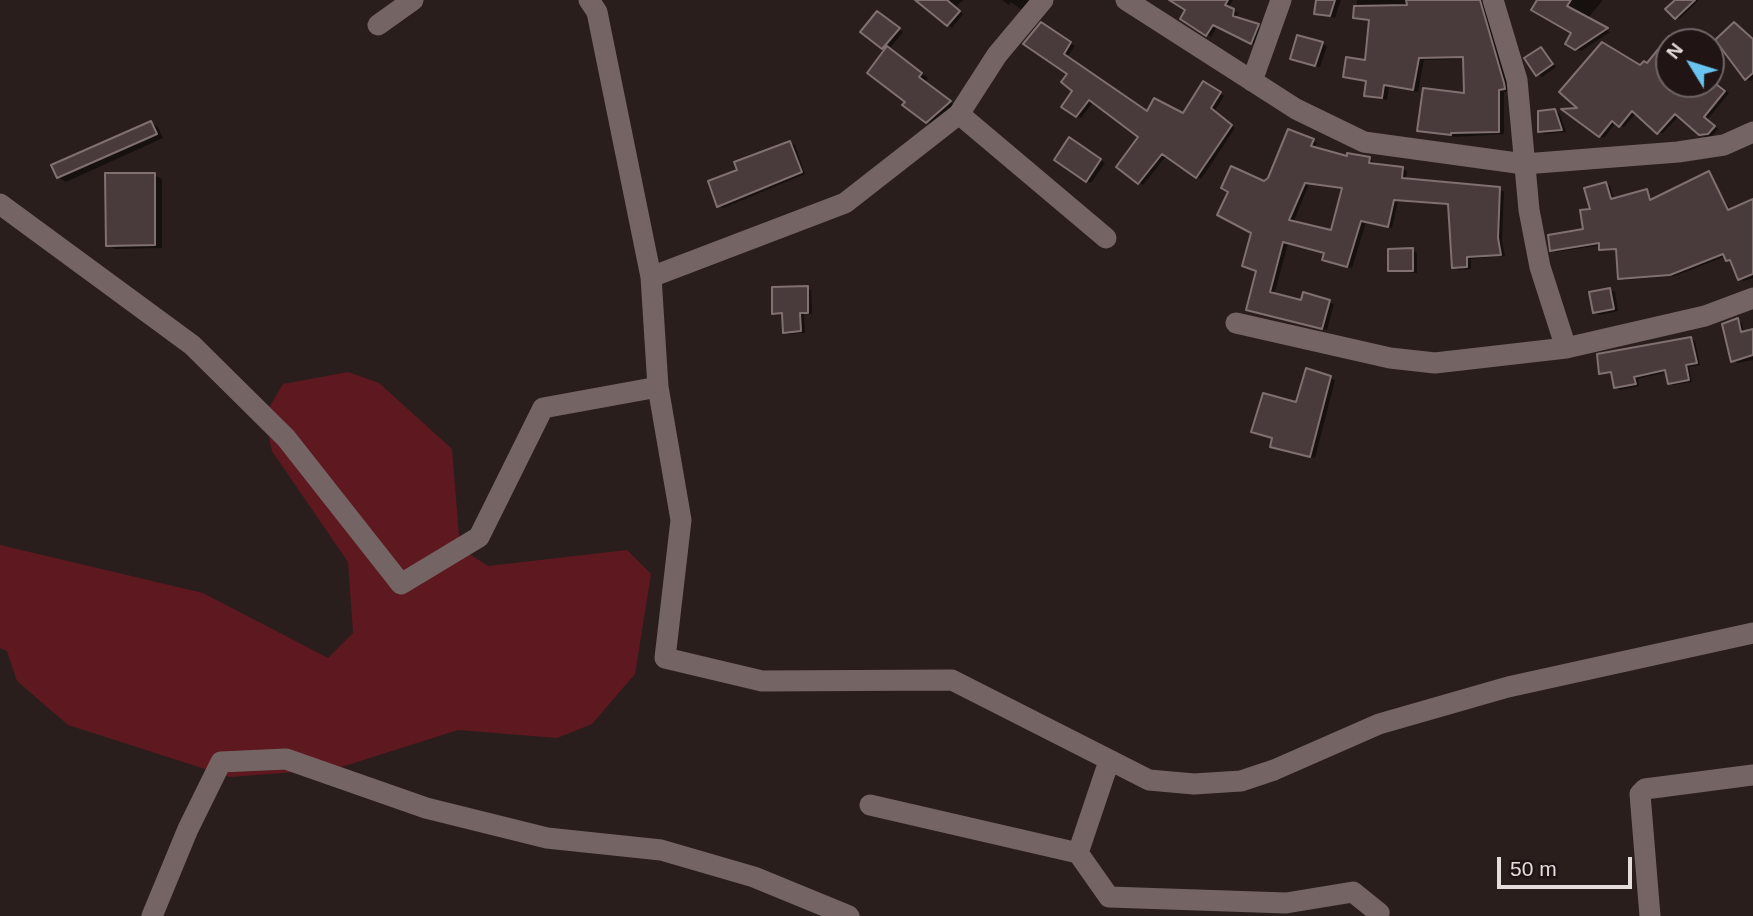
<!DOCTYPE html>
<style>
body{margin:0}
#map{position:relative;width:1753px;height:916px;overflow:hidden;background:#2a1e1d;font-family:Helvetica,sans-serif}
canvas{display:block}
.north{position:absolute;left:1655px;top:28px;width:70px;height:70px;box-sizing:border-box;background:#211414;border:2px solid #6f6464;border-radius:50%;rotate:308deg;font-size:19px;font-weight:700;line-height:28px;text-align:center;color:#e5dcdc}
.north::after{content:'';display:block;margin:auto;width:24px;height:32px;background:#69c4f1;clip-path:polygon(50% 0,100% 100%,50% 72%,0 100%)}
.scale{position:absolute;left:1497px;top:857px;width:135px;height:32px;box-sizing:border-box;border:4px solid #e5dcdc;border-top:0;padding-left:9px;font-size:21px;line-height:24px;white-space:nowrap;color:#e5dcdc;-webkit-text-stroke:5px #211414;paint-order:stroke}
</style>
<div id="map">
<canvas width="1753" height="916"></canvas>
<div class="north">N</div>
<div class="scale">50 m</div>
</div>
<script>
const c = document.querySelector('canvas').getContext('2d');
c.lineJoin = 'round';
function fill(path, color) { c.fillStyle = color; c.fill(path, 'evenodd'); }
function strokePath(path, color, width, dash) { c.strokeStyle = color; c.lineWidth = width; c.lineCap = dash ? 'butt' : 'round'; c.setLineDash(dash || []); c.stroke(path); }
fill(new Path2D(`
 M348,372L379,383L452,449L460,548L488,566L627,550L651,574L635,674L592,724L557,738L458,730L335,769L230,777L68,725L17,681L7,651L0,648V545L203,593L328,658L353,633L348,562L272,451L264,416L283,384Z`), '#5d191f');
fill(new Path2D(`
 M919,0H964L955,7L963,14L952,28Z
 M1002,0H1032L1023,11L1011,2L1009,5Z
 M1178,0H1233L1228,8L1238,13L1236,19L1262,28L1256,45L1218,25L1211,37L1182,18L1188,6Z
 M1318,0H1341L1335,18L1316,13Z
 M1357,0H1486L1509,91L1504,92V134L1456,137L1419,130L1466,95L1464,59L1424,60L1418,92L1389,87L1387,100L1366,95L1368,82L1345,76L1366,62L1371,22L1355,17Z
 M1539,0H1603L1587,19L1610,32L1581,51L1567,43L1573,32Z
 M1678,0H1699L1679,19L1676,17Z
 M882,16L903,32L889,49L928,78L925,82L956,106L933,126L907,101L887,50L863,31Z
 M1042,25L1075,46L1067,57L1148,113L1184,115L1204,83L1224,96L1214,112L1235,128L1201,179L1167,155L1143,185L1139,182L1141,136L1093,102L1081,118L1077,116L1070,73Z
 M1753,40V79L1751,81L1746,79Z
 M1322,44L1327,46L1320,67L1296,61Z
 M1669,48V84H1711V77L1729,93L1707,120L1718,129L1712,136L1705,137L1679,116L1662,134L1637,112L1624,127L1616,122L1604,138L1600,136L1582,109Z
 M1541,49L1556,67L1542,77L1537,74Z
 M1555,111L1560,114L1566,132L1545,134L1540,131Z
 M151,123L158,127L163,138L66,182L58,177Z
 M1313,141L1317,143L1314,149L1348,158L1369,159L1374,162L1373,165L1403,169L1407,171L1406,180L1504,191L1502,242L1505,256L1471,259V269L1458,270L1454,267L1450,205L1398,201L1392,228L1366,222L1352,268L1329,261L1326,253L1288,244L1274,295L1302,302L1304,294L1334,304L1327,330L1252,312L1264,183ZM1309,184L1344,189L1333,233L1293,223Z
 M1075,142L1105,163L1091,183L1087,181Z
 M790,143L795,145L805,174L723,208L719,206L739,171Z
 M1709,173L1731,211L1753,200V278L1743,281L1739,279L1726,256L1675,276L1624,280L1620,278L1618,250L1605,251L1601,245L1556,252L1552,250L1585,230L1606,184L1610,186L1614,200L1647,191L1653,201Z
 M154,175L162,179V248L115,249L108,245Z
 M1412,250L1417,253V273L1390,270Z
 M807,288L811,290L812,314H804L805,333L789,334L784,332V315L774,313Z
 M1610,289L1615,292L1618,311L1599,315L1594,312Z
 M1737,320L1742,323L1744,333L1753,331V360L1738,363L1733,361Z
 M1691,339L1695,341L1700,365L1689,367L1692,382L1673,385L1669,383L1667,372L1638,379L1639,386L1620,390L1616,387L1613,374L1601,373Z
 M1330,378L1335,380L1315,458L1277,449L1272,446L1274,439L1253,431L1297,404Z`), '#0007');
const building = new Path2D(`
 M915,0H947L960,11L947,26Z
 M1169,0H1228L1225,5L1234,9L1233,16L1259,24L1251,44L1213,25L1206,36L1180,19L1185,10Z
 M1316,0H1335L1330,16L1314,14Z
 M1406,0H1480L1504,83L1505,89L1499,90V132L1451,133V135L1417,131L1423,88L1464,93L1463,57L1419,58L1413,90L1384,85L1382,98L1364,96L1366,81L1343,77L1346,57L1365,60L1369,20L1353,18L1354,6L1407,5Z
 M1537,0H1571L1567,6L1608,28L1575,50L1565,44L1571,33L1531,10Z
 M1675,0H1695L1675,19L1665,9Z
 M877,11L900,28L882,49L860,32Z
 M1041,22L1071,42L1064,54L1147,111L1154,98L1183,113L1203,81L1221,92L1211,108L1232,125L1196,178L1162,154L1138,184L1116,167L1138,137L1089,100L1076,117L1061,107L1072,91L1061,82L1067,74L1023,44Z
 M1734,22L1753,39V73L1745,80L1715,40Z
 M1297,35L1323,42L1315,66L1290,59Z
 M1669,36V84H1716L1725,91L1704,117L1715,126L1708,134L1699,135L1675,114L1657,134L1632,111L1619,127L1612,121L1599,137L1561,109L1577,108L1559,92L1602,42L1640,65L1644,61L1647,63Z
 M887,46L922,73L919,77L951,101L926,123L902,105L905,102L867,73Z
 M1541,47L1553,64L1536,76L1524,58Z
 M1555,109L1562,130L1538,132V111Z
 M151,121L157,134L57,178L51,165Z
 M1288,129L1314,139L1311,146L1347,156V153L1370,157L1369,163L1403,167L1402,178L1500,187L1498,238L1501,255L1467,257V267L1452,268L1448,204L1394,200L1388,227L1361,221L1347,267L1322,260L1324,253L1283,242L1270,292L1301,300L1303,292L1330,300L1322,329L1246,310L1256,271L1242,266L1251,233L1217,215L1228,192L1221,188L1231,166L1264,181L1268,178ZM1305,183L1342,188L1331,230L1289,220Z
 M1069,137L1101,159L1086,182L1054,160Z
 M790,141L802,172L717,207L708,181L737,170L734,162Z
 M1709,171L1728,210L1753,199V274L1738,280L1730,260L1726,261L1723,254L1670,275L1618,279L1616,249L1599,250V243L1550,251L1548,235L1583,229L1580,210L1590,209L1584,188L1606,182L1611,199L1647,189L1650,200Z
 M105,173H155V245L106,246Z
 M1413,248V271H1388V249Z
 M808,286V313H800L801,331L783,333L782,313L772,314V287Z
 M1610,288L1614,309L1593,313L1589,292Z
 M1738,318L1741,332L1753,329V355L1731,362L1722,324Z
 M1691,337L1697,363L1686,365L1689,380L1668,384L1665,370L1634,377L1636,384L1614,388L1611,372L1599,374L1597,354Z
 M1306,368L1331,376L1310,457L1270,447L1272,438L1251,432L1263,393L1296,402Z`);
fill(building, '#493b3b');
strokePath(building, '#807070', 2);
strokePath(new Path2D(`
 M1043,0L997,55L959,114L1106,238
 M1126,0L1296,109L1364,142L1524,164L1678,152L1724,145L1753,132
 M1493,0L1517,80L1529,210L1540,267L1566,348
 M378,25L413,0
 M1252,81L1281,0
 M0,204L192,345L286,438L401,584L479,537L543,408L658,387L651,277L597,12L589,0
 M651,277L845,203L959,114
 M1236,323L1390,358L1435,363L1566,348L1705,316L1753,298
 M658,387L681,520L665,658L762,681L952,680L1149,780L1194,784L1241,781L1274,770L1379,724L1508,687L1753,633
 M1109,761L1078,853L1109,897L1286,903L1353,892L1379,913L1378,916
 M870,805L1078,853
 M152,916L188,829L221,762L286,759L426,808L547,838L661,850L754,877L849,916
 M1650,916L1640,794L1645,789L1753,775`), '#746564', 21);
</script>
